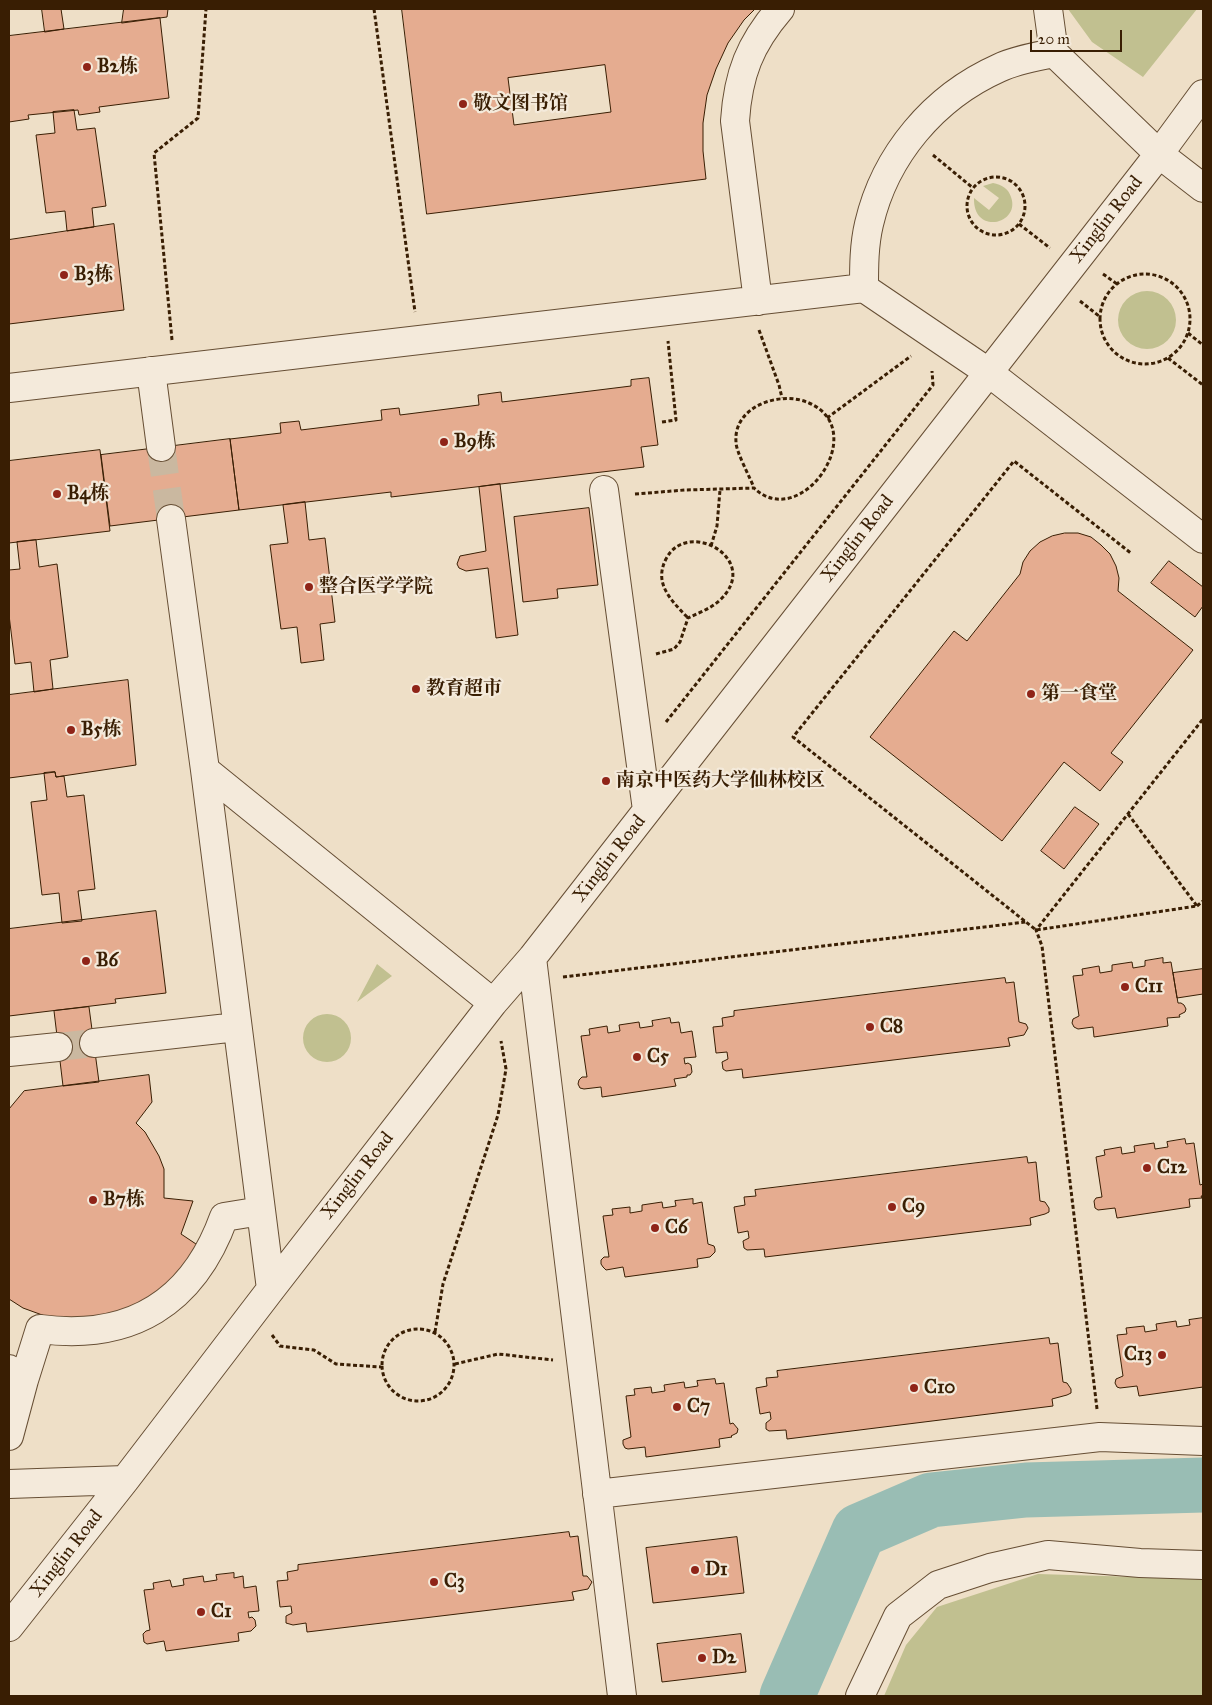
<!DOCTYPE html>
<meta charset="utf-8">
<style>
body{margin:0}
#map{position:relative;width:1212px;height:1705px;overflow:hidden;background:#eedfc7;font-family:"IM FELL Great Primer",serif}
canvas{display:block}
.frame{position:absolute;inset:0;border:10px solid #391e03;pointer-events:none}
.scale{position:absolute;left:1030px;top:30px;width:92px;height:22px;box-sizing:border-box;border:2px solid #391e03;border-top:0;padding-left:6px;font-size:15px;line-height:18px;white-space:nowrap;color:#391e03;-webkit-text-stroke:4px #f4eadb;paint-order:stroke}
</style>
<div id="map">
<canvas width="1212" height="1705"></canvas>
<div class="frame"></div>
<div class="scale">20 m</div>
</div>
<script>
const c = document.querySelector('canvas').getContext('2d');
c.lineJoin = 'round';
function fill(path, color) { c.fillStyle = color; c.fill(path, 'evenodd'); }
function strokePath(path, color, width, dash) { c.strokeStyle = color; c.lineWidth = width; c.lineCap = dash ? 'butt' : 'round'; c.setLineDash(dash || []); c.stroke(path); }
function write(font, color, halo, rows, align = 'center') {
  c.font = font + ' "IM FELL Great Primer","Noto Serif SC",serif'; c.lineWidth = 4.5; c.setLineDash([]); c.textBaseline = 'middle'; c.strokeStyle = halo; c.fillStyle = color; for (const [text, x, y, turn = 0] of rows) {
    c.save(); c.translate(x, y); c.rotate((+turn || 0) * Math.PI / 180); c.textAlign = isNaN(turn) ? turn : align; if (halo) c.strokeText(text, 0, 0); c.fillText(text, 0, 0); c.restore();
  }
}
fill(new Path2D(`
 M1068,9H1197L1143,77L1092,42Z
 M993,183C1002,185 1008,188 1011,197C1021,224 973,236 974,198L989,210L999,198L983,186Z
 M1118 320a29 29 0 1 1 58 0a29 29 0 1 1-58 0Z
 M377,964L392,976L357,1002Z
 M303 1038a24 24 0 1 1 48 0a24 24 0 1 1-48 0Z
 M1038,1574L1203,1579V1696H884L906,1645L937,1607Z`), '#c1c090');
strokePath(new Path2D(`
 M787,1696L859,1531L931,1500L1026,1490L1203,1485`), '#99bdb4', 55);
const building = new Path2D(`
 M42,9H61L64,29L45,32Z
 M124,9H168L167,17L122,23Z
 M402,9H755L744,20L728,43L716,69L707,95L703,123V151L706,179L427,214ZM605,65L611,112L514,125L508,78Z
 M160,18L169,98L99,107L100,112L79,115L78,110L28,115L29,119L9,122V36Z
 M74,110L77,130L95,128L106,206L92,208L94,227L67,231L65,211L46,213L36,135L55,133L53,112Z
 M114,224L124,310L9,324V240Z
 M649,378L658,445L641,447L644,467L391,497V492L239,510L230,439L281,433L280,423L299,421L301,430L382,420L381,410L399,408L400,415L479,405L478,395L501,392L502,402L631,386V380Z
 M230,439L239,510L110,526L101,455Z
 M100,450L110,531L9,543V461Z
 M500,484L518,635L496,638L488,568L466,571L459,568L457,564L460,556L486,551L479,487Z
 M305,502L309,540L325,538L335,622L320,624L324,660L301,663L297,627L281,629L270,545L288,543L283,505Z
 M589,508L598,585L557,589L558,598L523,602L514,517Z
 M1065,533H1078L1091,537L1101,545L1110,554L1116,566L1119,578L1118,591L1193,650L1111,753L1123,762L1100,791L1064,762L1002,841L870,737L954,631L967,641L1020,574L1023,562L1030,551L1040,542L1052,536Z
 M36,540L39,567L57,564L68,657L50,660L53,689L34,692L31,662L15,664L9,615V570L20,569L17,542Z
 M1169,561L1203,587V606L1195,617L1151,583Z
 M128,680L136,765L56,777L55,772L9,778V695Z
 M55,772L56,777L64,776L67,797L84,795L95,889L78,891L82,921L62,923L59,893L42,895L31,802L47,800L44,773Z
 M1075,807L1099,824L1064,869L1041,851Z
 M156,911L166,993L115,999L116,1003L9,1016V929Z
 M1163,958V963L1171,962L1178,1003H1181L1184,1005L1186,1009L1185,1012L1179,1015L1180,1017L1167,1018L1168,1026L1094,1037L1093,1027L1078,1029L1074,1027L1072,1023L1073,1019L1079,1016L1073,976L1083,975L1082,969L1099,966L1100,973L1112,971V965L1132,962L1133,968L1145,966V961Z
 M1203,969V994L1177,998L1173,973Z
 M1005,978L1006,983L1014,982L1019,1022L1026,1024L1028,1028L1024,1035L1008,1038L1010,1046L743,1078L742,1069L726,1071L723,1069L722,1062L728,1059L727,1052L716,1053L713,1027L723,1026L722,1018L734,1016V1011Z
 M89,1007L99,1082L63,1086L54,1011Z
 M670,1018L671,1023L679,1022L681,1033L692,1031L696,1057L684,1058L685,1064L688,1063L691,1065L692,1072L690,1075H687V1077L674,1079L676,1086L602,1097L601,1087L584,1089L580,1088L578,1084L579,1080L582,1077H587L581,1036L590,1035L589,1029L607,1026L608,1033L620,1031L619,1025L639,1022L640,1028L653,1026L652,1021Z
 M149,1075L152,1102L136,1123L145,1132L159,1156L164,1169V1198L193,1201L181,1234L205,1250L158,1301L91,1322L45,1316L23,1308L9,1299V1109L24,1091Z
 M1185,1139L1186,1144L1194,1143L1200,1185L1203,1184V1196H1201L1202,1198L1189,1199L1190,1207L1117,1218L1115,1208L1098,1210L1095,1208L1094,1201L1096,1198L1102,1197L1096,1157L1105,1155L1104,1150L1121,1147L1122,1154L1135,1152L1134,1146L1154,1143L1155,1149L1168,1147L1167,1142Z
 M1027,1157L1028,1163L1036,1162L1040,1201L1045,1202L1049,1208V1212L1045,1214L1030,1218L1031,1225L765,1257L764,1249L747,1250L744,1248L743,1241L749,1238L748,1231L738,1233L734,1207L745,1205L744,1197L756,1196L755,1190Z
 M693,1199V1204L702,1202L708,1244L714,1246L715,1249V1252L710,1257L697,1259L698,1267L625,1277L623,1267L606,1270L603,1267L601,1264V1260L604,1257H609L603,1216L613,1215L612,1209L630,1207V1213L642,1211V1205L662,1202L663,1208L676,1206L675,1201Z
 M1203,1318V1387L1139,1396L1137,1386L1120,1388L1117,1387L1115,1383L1116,1379L1123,1376L1117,1335L1127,1334L1126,1328L1144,1326L1145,1332L1157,1330L1156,1324L1176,1321L1177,1327L1190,1325L1189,1320Z
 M1049,1338L1050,1344L1058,1343L1063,1382L1067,1383L1071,1389V1393L1067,1395L1052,1399L1053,1406L787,1439L786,1430L769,1431L766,1429V1423L771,1419L770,1412L760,1414L756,1388L767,1386L766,1378L778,1377L777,1371Z
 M715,1379L716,1384L724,1383L730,1424L733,1423L738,1429L737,1433L731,1436L732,1437L719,1439L720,1447L646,1457L645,1447L628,1449L625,1448L623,1444V1440L631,1437L626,1396L635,1395L634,1389L651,1387L652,1393L665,1391L664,1385L684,1382L685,1388L698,1386L697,1381Z
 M569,1532L570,1537L578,1536L583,1576H587L592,1582L588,1589L572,1592L574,1600L307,1632L306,1623L293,1625L286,1623V1616L292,1613L291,1606L280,1607L277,1581L288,1580L287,1572L298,1570V1565Z
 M737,1537L744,1593L653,1603L646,1548Z
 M234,1573V1578L243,1576L244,1588L256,1586L259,1611L248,1612L249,1618L252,1617L255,1620L256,1626L251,1631L238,1633L239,1641L166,1651L164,1641L147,1644L144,1642L143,1634L146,1631L150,1630L144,1590L154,1589L153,1583L170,1580L172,1587L184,1585L183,1579L203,1576L204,1582L217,1580L216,1575Z
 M741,1634L746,1672L662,1682L657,1644Z`);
fill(building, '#e5ac90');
strokePath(building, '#391e03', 1);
strokePath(new Path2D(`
 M161,447L171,519
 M58,1047L94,1043`), '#cab8a0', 28, [28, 14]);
const minor = new Path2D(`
 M1048,9L1054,53L1159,154L1203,188
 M864,288C864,267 864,245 869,224C885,155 934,97 999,68C1016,60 1035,57 1054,53
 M758,301L735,121C738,74 750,44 780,9
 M151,371L161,447
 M9,388L864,288L988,372L1203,539
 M604,490L647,810
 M171,519L205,770L271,1289
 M205,770L493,1003
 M532,958L622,1696
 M94,1043L237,1027
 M9,1052L58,1047
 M9,1369L24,1380L40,1329C131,1341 193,1303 224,1217L261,1211
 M9,1436L24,1380
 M9,1484L125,1480
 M597,1494L1100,1437L1203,1441
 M9,1627L125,1480L271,1289L493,1003L532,958L1159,154L1203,94
 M860,1696L898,1616L938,1585L990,1568L1048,1555L1140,1563L1203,1565`);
strokePath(minor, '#664e34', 30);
strokePath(new Path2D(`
 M374,9L415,312
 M933,155L973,188
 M967 206a29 29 0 1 1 58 0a29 29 0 1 1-58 0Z
 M1019,224L1050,248
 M1100 319a45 45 0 1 1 90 0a45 45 0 1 1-90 0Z
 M1103,274L1117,284
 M1080,301L1099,316
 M759,330L779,385L782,398
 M1188,333L1203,345
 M172,340L154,153L198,118L206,9
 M1168,358L1203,385
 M827,418L911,356
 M662,422L676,420L668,341
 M635,494L685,490L754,488C801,533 872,430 809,403C781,390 733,406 736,442C736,452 750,477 754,488
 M711,546L717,526L720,490
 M656,654L674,649L680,642L688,618C698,613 710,609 719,601C764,560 687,517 666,559C653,584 672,601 688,618
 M666,722L933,385L932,371
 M1128,814L1197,906L1036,930L793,737L1014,461L1132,554
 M1197,906L1203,901
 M563,977L1026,922
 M382 1365a36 36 0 1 1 72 0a36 36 0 1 1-72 0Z
 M435,1332L443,1284L498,1115L506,1069L501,1041
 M272,1335L280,1346L314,1350L336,1364L381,1367
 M455,1364L498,1354L553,1360
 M1097,1409L1042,946L1036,930L1203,719`), '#391e03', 3, [4, 2.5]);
strokePath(minor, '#f4eadb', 28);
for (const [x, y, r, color] of [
 [87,67,5,"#8f2418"],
 [463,104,5,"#8f2418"],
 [64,275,5,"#8f2418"],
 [444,442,5,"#8f2418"],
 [57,494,5,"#8f2418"],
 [309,587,5,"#8f2418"],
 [416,689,5,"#8f2418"],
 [1031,694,5,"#8f2418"],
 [71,730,5,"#8f2418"],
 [606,781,5,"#8f2418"],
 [86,961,5,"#8f2418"],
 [1125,987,5,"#8f2418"],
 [870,1027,5,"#8f2418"],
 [637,1057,5,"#8f2418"],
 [1147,1168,5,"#8f2418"],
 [93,1200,5,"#8f2418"],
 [892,1207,5,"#8f2418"],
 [655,1228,5,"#8f2418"],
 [1162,1355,5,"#8f2418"],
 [914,1388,5,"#8f2418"],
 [677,1407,5,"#8f2418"],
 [695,1570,5,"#8f2418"],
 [434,1582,5,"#8f2418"],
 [201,1612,5,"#8f2418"],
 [702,1658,5,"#8f2418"]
]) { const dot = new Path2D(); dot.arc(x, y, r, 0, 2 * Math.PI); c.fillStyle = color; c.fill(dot); strokePath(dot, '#f4eadb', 2); }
write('bold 19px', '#391e03', '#f4eadb', [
 ["B2栋",97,67],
 ["敬文图书馆",473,104],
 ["B3栋",74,275],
 ["B9栋",454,442],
 ["B4栋",67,494],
 ["整合医学学院",319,587],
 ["教育超市",426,689],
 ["第一食堂",1041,694],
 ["B5栋",81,730],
 ["南京中医药大学仙林校区",616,781],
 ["B6",96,961],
 ["C11",1135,987],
 ["C8",880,1027],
 ["C5",647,1057],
 ["C12",1157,1168],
 ["B7栋",103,1200],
 ["C9",902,1207],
 ["C6",665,1228],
 ["C13",1152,1355,"right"],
 ["C10",924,1388],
 ["C7",687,1407],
 ["D1",705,1570],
 ["C3",444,1582],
 ["C1",211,1612],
 ["D2",712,1658]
], 'left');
write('19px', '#391e03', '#f4eadb', [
 ["Xinglin Road",1107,220,-52],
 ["Xinglin Road",858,539,-52],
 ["Xinglin Road",610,859,-52],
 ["Xinglin Road",358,1176,-52],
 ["Xinglin Road",67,1554,-52]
]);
</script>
